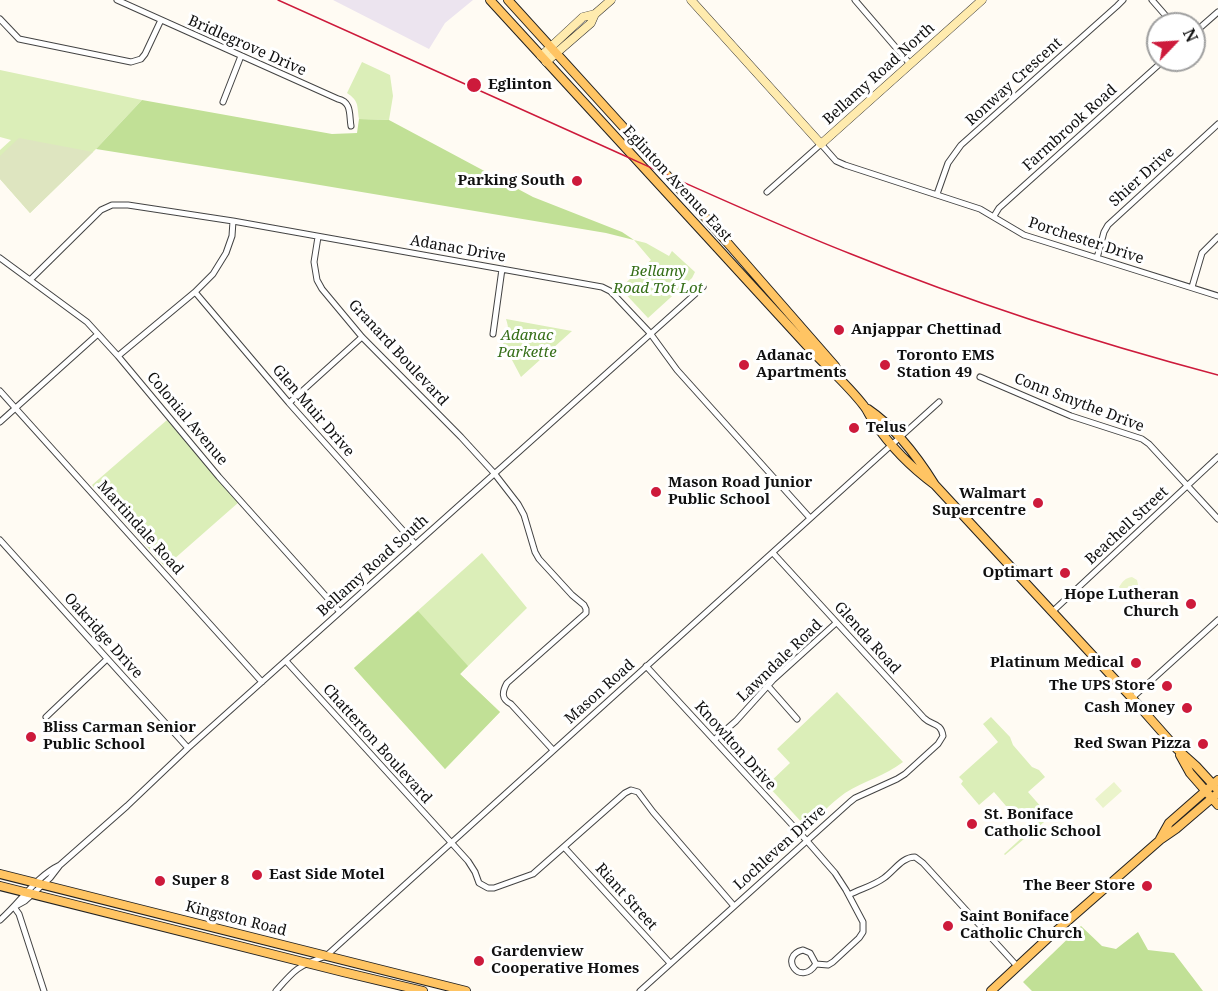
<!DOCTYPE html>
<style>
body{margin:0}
#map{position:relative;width:1218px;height:991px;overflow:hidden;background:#fffbf3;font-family:"Noto Serif",serif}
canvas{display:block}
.north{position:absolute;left:1146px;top:12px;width:60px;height:60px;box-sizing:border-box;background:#fff;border:2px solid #9f9f9f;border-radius:50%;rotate:65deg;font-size:16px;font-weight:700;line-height:24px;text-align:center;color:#101010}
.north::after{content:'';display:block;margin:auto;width:21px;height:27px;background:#cd1a3b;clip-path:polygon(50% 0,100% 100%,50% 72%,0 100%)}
</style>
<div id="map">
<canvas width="1218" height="991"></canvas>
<div class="north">N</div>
</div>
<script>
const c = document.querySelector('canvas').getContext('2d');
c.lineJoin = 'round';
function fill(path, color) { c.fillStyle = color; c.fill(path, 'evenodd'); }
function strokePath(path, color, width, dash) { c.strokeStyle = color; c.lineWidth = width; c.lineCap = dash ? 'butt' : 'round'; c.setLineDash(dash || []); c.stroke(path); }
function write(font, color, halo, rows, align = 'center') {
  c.font = font + ' "Noto Serif",serif'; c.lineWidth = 6; c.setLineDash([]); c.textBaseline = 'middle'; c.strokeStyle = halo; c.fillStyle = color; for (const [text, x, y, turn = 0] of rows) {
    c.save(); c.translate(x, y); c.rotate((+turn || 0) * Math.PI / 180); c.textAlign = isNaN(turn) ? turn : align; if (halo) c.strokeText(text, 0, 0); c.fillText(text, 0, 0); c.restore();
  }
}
fill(new Path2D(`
 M333,0H473L445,23L429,49Z`), '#ece4ef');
fill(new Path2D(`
 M362,62L390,75L393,96L389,120L359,119C357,105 359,101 347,93Z
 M0,70L142,100L96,149L30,213L0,179V150L11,140L0,137Z
 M634,240L646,243L669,256L672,251L695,272L692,278L648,318L620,288L651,260Z
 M506,319L572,331L521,377L503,343C510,335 509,329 506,319Z
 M167,420L239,502L165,567L92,485Z
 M482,553L527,608L460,674L500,712L445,769L354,668Z
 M837,692L903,762C885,776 864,781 845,793C831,803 819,816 807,828L767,785L790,763L777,749Z
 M991,717L1010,737L1013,745L1032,767L1039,770L1045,777L1028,792L1050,817L1005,855L1004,854L1039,822L1029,810L1018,820L994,792L979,805L961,784L963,781L959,777L998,742L983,724Z`), '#dbeeb8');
fill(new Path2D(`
 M142,100L332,134L357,133L359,119L389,120L533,197L622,232L634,240L606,233L296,181L96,149Z
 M418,611L468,666L460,674L500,712L445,769L354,668Z
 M1081,926L1102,946L1116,949L1138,932L1148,950L1174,953L1203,991H1032L1023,982Z`), '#c1e096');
fill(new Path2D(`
 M19,138L93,152L30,213L0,179V156Z`), '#dee5c0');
fill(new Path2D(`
 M1132,577L1137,580L1139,589L1128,598L1119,587C1123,581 1125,578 1132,577Z
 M1114,782L1122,791L1103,808L1095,799Z`), '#ebf4cb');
const street = new Path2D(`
 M117,0L338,99C352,102 349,115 351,126
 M855,0L910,64
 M1152,0L1173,24
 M0,19L19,39L131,62L141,59L145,54L161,20
 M1194,33L1218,12
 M223,102L241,56
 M767,192L821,144L836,161L845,165L980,209L1024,235L1218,296
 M937,194L948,163L961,145L1117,6L1123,0
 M994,216L999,208L1164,60
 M318,237L314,262L317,280L322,289L362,337L461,437L494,473L518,504L524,515L535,552L539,559L572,595L584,605L586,609V613L507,683C502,692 501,699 511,704L553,750
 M0,258L87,322L118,356L219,477L340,612
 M1097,258L1104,232L1108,225L1218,124
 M30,280L101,210L112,205H128L233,221L602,287L610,291L617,298L650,333L677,370L810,518
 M1192,287L1202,253L1218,237
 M195,292L289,403L415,544
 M493,334L502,269
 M118,356L195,292L213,274L226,253L232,236L233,221
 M980,377L1071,416L1142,439L1149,444L1218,519
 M0,391L262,682
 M289,403L362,337
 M0,422L98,334
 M0,540L188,748
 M1052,612L1218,457
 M286,661L468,861L475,872L479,883L488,888H494L533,874L625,793L631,790L638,792L653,812L734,906
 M646,666L807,841L835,873L846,890L863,922V932L859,938L833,962L828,965L816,964
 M768,686L797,719
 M1132,698L1218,620
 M46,717L107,659
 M714,740L736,721L773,680L836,623
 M564,847L670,963
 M849,895C860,889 873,886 884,878C894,871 902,857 915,857L923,863L1017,966
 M14,907L25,901L50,878L60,865L127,806L188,748L703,287
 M14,907L19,914L44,991
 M0,920C21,902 35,877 60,865
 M803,950L810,953L816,964C800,988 778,956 803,950Z
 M276,991C295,969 298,966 326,956L939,402
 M640,991L850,802L855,798L897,779L905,774L938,744L943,736C941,722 932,726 924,718L773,553`);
const secondary = new Path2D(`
 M691,0L821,144L982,0
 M541,56L583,17L595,14
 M546,62L591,23L595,14L611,0`);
const primary = new Path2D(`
 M490,0L810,349C828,368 848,385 864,406C868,411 870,417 874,422C890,446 912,468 935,485
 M508,0L705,217L835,366L840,376
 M868,409C896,428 917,456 935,485L1132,698L1177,749L1196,766L1218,790
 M1180,755L1190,773L1218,805
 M1160,839L1169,823L1218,780
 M0,874L466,991
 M0,886L343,972L423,991
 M991,991L1047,939L1160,840L1176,829L1218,793`);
strokePath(street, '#434343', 7);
strokePath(secondary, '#323232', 9);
strokePath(primary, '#212121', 10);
strokePath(street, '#fff', 5);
strokePath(secondary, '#ffebae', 8);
strokePath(primary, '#ffc463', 8);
strokePath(new Path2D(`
 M278,0C386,49 495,97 603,146C685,183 767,221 851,254C970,302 1093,342 1218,375`), '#cd1a3b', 1.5);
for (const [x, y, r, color] of [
 [474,85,8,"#cd1a3b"],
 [577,181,6,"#cd1a3b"],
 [839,330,6,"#cd1a3b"],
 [744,365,6,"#cd1a3b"],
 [885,365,6,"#cd1a3b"],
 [854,428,6,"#cd1a3b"],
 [656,492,6,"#cd1a3b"],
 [1038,503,6,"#cd1a3b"],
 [1065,573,6,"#cd1a3b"],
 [1191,604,6,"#cd1a3b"],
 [1136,663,6,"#cd1a3b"],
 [1167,686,6,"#cd1a3b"],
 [1187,708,6,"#cd1a3b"],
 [31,737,6,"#cd1a3b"],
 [1203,744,6,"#cd1a3b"],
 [972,824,6,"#cd1a3b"],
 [257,875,6,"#cd1a3b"],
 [160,881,6,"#cd1a3b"],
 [1147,886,6,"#cd1a3b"],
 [948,926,6,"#cd1a3b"],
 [479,961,6,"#cd1a3b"]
]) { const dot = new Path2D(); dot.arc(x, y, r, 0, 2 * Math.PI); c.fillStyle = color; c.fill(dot); strokePath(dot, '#fff', 2); }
write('15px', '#101010', '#fff', [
 ["Bridlegrove Drive",247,46,24],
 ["Bellamy Road North",879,74,-42],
 ["Ronway Crescent",1014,82,-42],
 ["Farmbrook Road",1070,128,-42],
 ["Shier Drive",1142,177,-42],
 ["Eglinton Avenue East",677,184,47],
 ["Porchester Drive",1086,241,18],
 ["Adanac Drive",458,249,10],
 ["Granard Boulevard",398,353,47],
 ["Conn Smythe Drive",1079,403,21],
 ["Glen Muir Drive",313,411,49],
 ["Colonial Avenue",187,419,50],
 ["Beachell Street",1127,526,-43],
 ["Martindale Road",140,528,48],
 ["Bellamy Road South",373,566,-42],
 ["Oakridge Drive",103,636,48],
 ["Glenda Road",867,638,48],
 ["Lawndale Road",780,661,-44],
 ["Mason Road",600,692,-42],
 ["Chatterton Boulevard",377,744,48],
 ["Knowlton Drive",735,746,48],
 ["Lochleven Drive",780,848,-42],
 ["Riant Street",626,897,48],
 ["Kingston Road",236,919,14]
]);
write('bold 15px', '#101010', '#fff', [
 ["Eglinton",488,85],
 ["Parking South",565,181,"right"],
 ["Anjappar Chettinad",851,330],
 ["Adanac",756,356],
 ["Apartments",756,373],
 ["Toronto EMS",897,356],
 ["Station 49",897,373],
 ["Telus",866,428],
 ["Mason Road Junior",668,483],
 ["Public School",668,500],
 ["Walmart",1026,494,"right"],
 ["Supercentre",1026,511,"right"],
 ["Optimart",1053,573,"right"],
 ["Hope Lutheran",1179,595,"right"],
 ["Church",1179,612,"right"],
 ["Platinum Medical",1124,663,"right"],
 ["The UPS Store",1155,686,"right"],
 ["Cash Money",1175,708,"right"],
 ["Bliss Carman Senior",43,728],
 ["Public School",43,745],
 ["Red Swan Pizza",1191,744,"right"],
 ["St. Boniface",984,815],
 ["Catholic School",984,832],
 ["East Side Motel",269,875],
 ["Super 8",172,881],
 ["The Beer Store",1135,886,"right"],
 ["Saint Boniface",960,917],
 ["Catholic Church",960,934],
 ["Gardenview",491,952],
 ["Cooperative Homes",491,969]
], 'left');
write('italic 15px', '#366f19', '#fff', [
 ["Bellamy",658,272],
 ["Road Tot Lot",658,289],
 ["Adanac",527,336],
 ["Parkette",527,353]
]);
</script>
